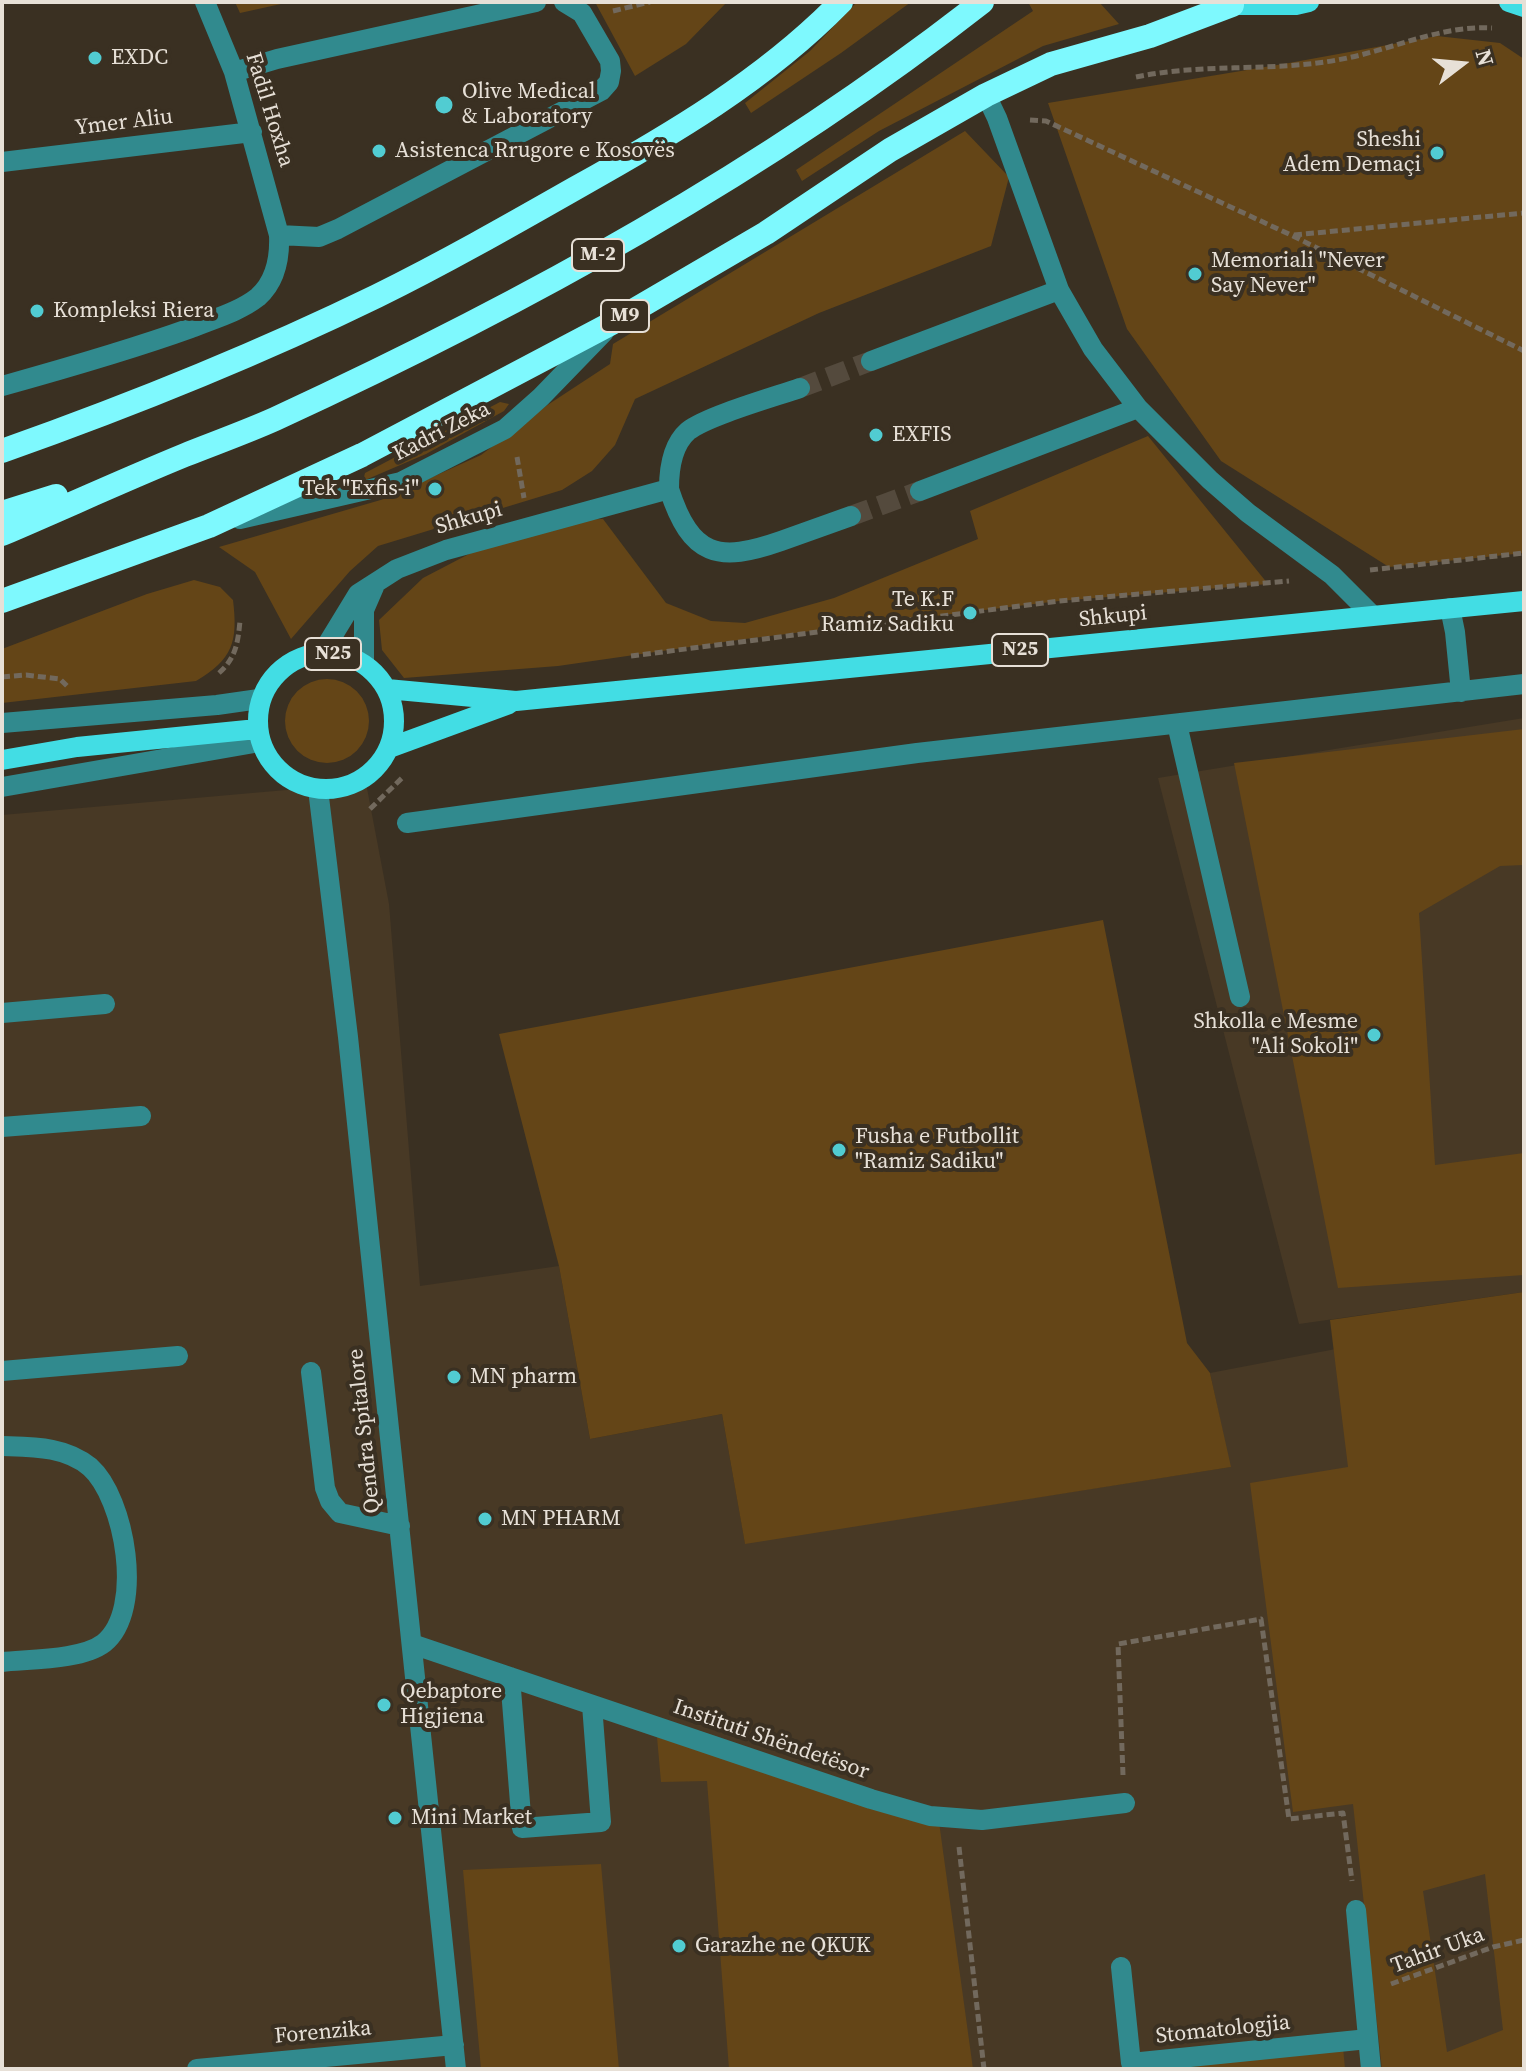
<!DOCTYPE html>
<meta charset="utf-8">
<style>
body{margin:0}
#map{position:relative;width:1526px;height:2071px;overflow:hidden;background:#3a3022;font-family:"Source Serif 4",serif}
canvas{display:block}
.frame{position:absolute;inset:0;border:4px solid #e7e0d7;pointer-events:none}
.north{position:absolute;left:1422px;top:24px;width:80px;height:80px;-webkit-text-stroke:6px #3a3022;paint-order:stroke;rotate:74deg;font-size:22px;font-weight:700;line-height:32px;text-align:center;color:#e7e0d7}
.north::after{content:'';display:block;margin:auto;width:28px;height:36px;background:#e7e0d7;clip-path:polygon(50% 0,100% 100%,50% 72%,0 100%)}
</style>
<div id="map">
<canvas width="1526" height="2071"></canvas>
<div class="frame"></div>
<div class="north">N</div>
</div>
<script>
const c = document.querySelector('canvas').getContext('2d');
c.lineJoin = 'round';
function fill(path, color) { c.fillStyle = color; c.fill(path, 'evenodd'); }
function strokePath(path, color, width, dash) { c.strokeStyle = color; c.lineWidth = width; c.lineCap = dash ? 'butt' : 'round'; c.setLineDash(dash || []); c.stroke(path); }
function write(font, color, halo, rows, align = 'center') {
  c.font = font + ' "Source Serif 4",serif'; c.lineWidth = 8; c.setLineDash([]); c.textBaseline = 'middle'; c.strokeStyle = halo; c.fillStyle = color; for (const [text, x, y, turn = 0] of rows) {
    c.save(); c.translate(x, y); c.rotate((+turn || 0) * Math.PI / 180); c.textAlign = isNaN(turn) ? turn : align; if (halo) c.strokeText(text, 0, 0); c.fillText(text, 0, 0); c.restore();
  }
}
fill(new Path2D(`
 M1524,718V1292L1299,1324L1158,778Z
 M366,783L389,904L420,1286L559,1266L590,1439L722,1414L745,1543L1230,1467L1210,1373L1341,1348L1502,1337L1524,2069H2V815Z`), '#483925');
fill(new Path2D(`
 M235,2H290L240,13Z
 M595,2H727L686,44L635,76Z
 M857,2H911L841,53L751,113L745,103L810,51Z
 M1028,2H1099L1119,24L1043,46L879,131L802,181L796,170L1033,11Z
 M1437,36L1500,43L1524,59V553L1389,567L1221,461L1127,329L1048,103L1289,63Z
 M965,131L1009,177L991,246L819,313L635,399L615,445L592,471L562,490L378,546L350,571L291,639L255,572L219,547L384,499L481,455L546,406L610,364L613,344Z
 M500,402L509,404L504,411L426,454L363,481L365,473Z
 M1148,436L1268,584L1059,601L745,639L558,666L404,678L382,650L379,620L423,578L492,542L563,520L603,519L666,603L711,621L745,623L834,598L978,539L970,511Z
 M194,580L220,587L233,600C238,642 233,659 196,681L2,703V649L147,594Z
 M285 721a42 42 0 1 1 84 0a42 42 0 1 1-84 0Z
 M1524,729V865L1500,866L1419,913L1435,1165L1524,1153V1275L1338,1288L1234,763Z
 M1103,920L1187,1343L1210,1373L1231,1467L745,1544L722,1414L590,1439L559,1266L499,1034Z
 M1524,1292V2069H1382L1353,1804L1293,1812L1250,1483L1348,1467L1330,1320ZM1485,1874L1503,2030L1447,2052L1423,1891Z
 M657,1737L939,1822L973,2069H729L707,1781L661,1782Z
 M601,1864L619,2069H481L463,1870Z
 M1343,2047L1345,2069H1107Z`), '#644517');
strokePath(new Path2D(`
 M800,388L871,361
 M851,516L920,491`), '#544a3d', 20, [20, 10]);
strokePath(new Path2D(`
 M613,11L650,2
 M1136,77C1202,63 1271,72 1337,60C1390,51 1439,25 1492,28
 M1030,120L1046,121L1293,236L1524,351
 M1294,235L1524,213
 M517,457L524,498
 M1370,570L1524,553
 M631,656L1059,601L1289,581
 M219,673C236,658 238,642 240,621
 M2,677L26,675L60,679L69,688
 M370,809L404,776
 M1123,1775L1118,1644L1261,1619L1289,1819L1343,1813L1352,1881
 M959,1847L984,2069
 M1391,1984L1493,1947L1524,1940`), '#72695d', 5, [8, 4]);
strokePath(new Path2D(`
 M234,72L277,59L536,2
 M986,95L997,118L1059,290L1093,349L1138,408L1210,480L1248,513L1332,575L1372,615
 M2,162L252,132
 M279,235L319,237L338,229L601,91L609,82L611,71L610,61L582,13L564,2
 M871,361L1059,290
 M2,386C67,368 127,351 191,328C213,319 239,312 258,297C276,281 280,258 279,235L234,72L205,2
 M669,489C669,469 672,445 688,431C707,416 774,397 800,388
 M920,491L1138,408
 M240,519L401,482L505,429L541,397L604,332
 M1450,608L1455,632L1461,692
 M322,653L358,594L397,569L446,550L669,489C691,557 718,563 781,541C804,533 828,524 851,516
 M364,664V610L374,587
 M2,723L217,705L259,699
 M1177,724L1240,997
 M2,787L260,742
 M318,789L348,1037L456,2069
 M407,823L917,753L1524,684
 M2,1013L105,1004
 M2,1127L141,1116
 M2,1371L178,1356
 M311,1372L325,1488L330,1501L340,1513L400,1526
 M2,1446C32,1447 65,1446 90,1467C125,1498 145,1610 104,1643C82,1660 30,1659 2,1662
 M412,1644L871,1799L930,1816L982,1820L1125,1803
 M510,1677L522,1828L601,1822L592,1705
 M1356,1910L1371,2069
 M1121,1967L1131,2063L1368,2039
 M197,2069L454,2045`), '#318a8e', 20);
strokePath(new Path2D(`
 M1224,2L1232,5H1296L1309,2
 M1509,2L1524,7
 M258 721a68 68 0 1 1 136 0a68 68 0 1 1-136 0Z
 M387,689L516,701L1524,601
 M389,748L509,704
 M2,760L77,747L257,729`), '#42dde4', 20);
strokePath(new Path2D(`
 M2,451C129,406 256,355 377,296C444,263 509,226 574,189C669,136 765,80 841,2
 M2,513L56,496
 M2,534C63,508 124,480 185,455C215,443 246,432 275,419C524,304 766,171 982,2
 M2,601L209,526L362,455L612,323L766,233L890,150L986,95L1051,64L1150,36L1232,5`), '#7ef9fe', 24);
for (const [x, y, r, color] of [
 [95,58,8,"#51ccd2"],
 [444,105,10,"#51ccd2"],
 [379,151,8,"#51ccd2"],
 [1437,153,8,"#51ccd2"],
 [1195,274,8,"#51ccd2"],
 [37,311,8,"#51ccd2"],
 [876,435,8,"#51ccd2"],
 [435,489,8,"#51ccd2"],
 [970,613,8,"#51ccd2"],
 [1374,1035,8,"#51ccd2"],
 [839,1150,8,"#51ccd2"],
 [454,1377,8,"#51ccd2"],
 [485,1519,8,"#51ccd2"],
 [384,1705,8,"#51ccd2"],
 [395,1818,8,"#51ccd2"],
 [679,1946,8,"#51ccd2"]
]) { const dot = new Path2D(); dot.arc(x, y, r, 0, 2 * Math.PI); c.fillStyle = color; c.fill(dot); strokePath(dot, '#3a3022', 3); }
for (const [x, y, w] of [
 [598,255,52],
 [625,316,48],
 [1020,650,56],
 [333,654,56]
]) { const box = new Path2D(); box.roundRect(x - w / 2, y - 16, w, 32, 6); c.fillStyle = '#3a3022'; c.fill(box); strokePath(box, '#e7e0d7', 2); }
write('bold 20px', '#e7e0d7', null, [
 ["M-2",598,255],
 ["M9",625,316],
 ["N25",1020,650],
 ["N25",333,654]
]);
write('22px', '#e7e0d7', '#3a3022', [
 ["EXDC",111,58],
 ["Olive Medical",462,92],
 ["& Laboratory",462,117],
 ["Sheshi",1421,140,"right"],
 ["Adem Demaçi",1421,165,"right"],
 ["Asistenca Rrugore e Kosovës",395,151],
 ["Memoriali \"Never",1211,261],
 ["Say Never\"",1211,286],
 ["Kompleksi Riera",53,311],
 ["EXFIS",892,435],
 ["Tek \"Exfis-i\"",419,489,"right"],
 ["Te K.F",954,600,"right"],
 ["Ramiz Sadiku",954,625,"right"],
 ["Shkolla e Mesme",1358,1022,"right"],
 ["\"Ali Sokoli\"",1358,1047,"right"],
 ["Fusha e Futbollit",855,1137],
 ["\"Ramiz Sadiku\"",855,1162],
 ["MN pharm",470,1377],
 ["MN PHARM",501,1519],
 ["Qebaptore",400,1692],
 ["Higjiena",400,1717],
 ["Mini Market",411,1818],
 ["Garazhe ne QKUK",695,1946]
], 'left');
write('22px', '#e7e0d7', '#3a3022', [
 ["Fadil Hoxha",269,110,73],
 ["Ymer Aliu",124,123,-7],
 ["Kadri Zeka",442,432,-27],
 ["Shkupi",469,519,-16],
 ["Shkupi",1113,617,-6],
 ["Qendra Spitalore",365,1431,-96],
 ["Instituti Shëndetësor",771,1740,19],
 ["Tahir Uka",1438,1951,-20],
 ["Stomatologjia",1223,2030,-6],
 ["Forenzika",323,2033,-5]
]);
</script>
